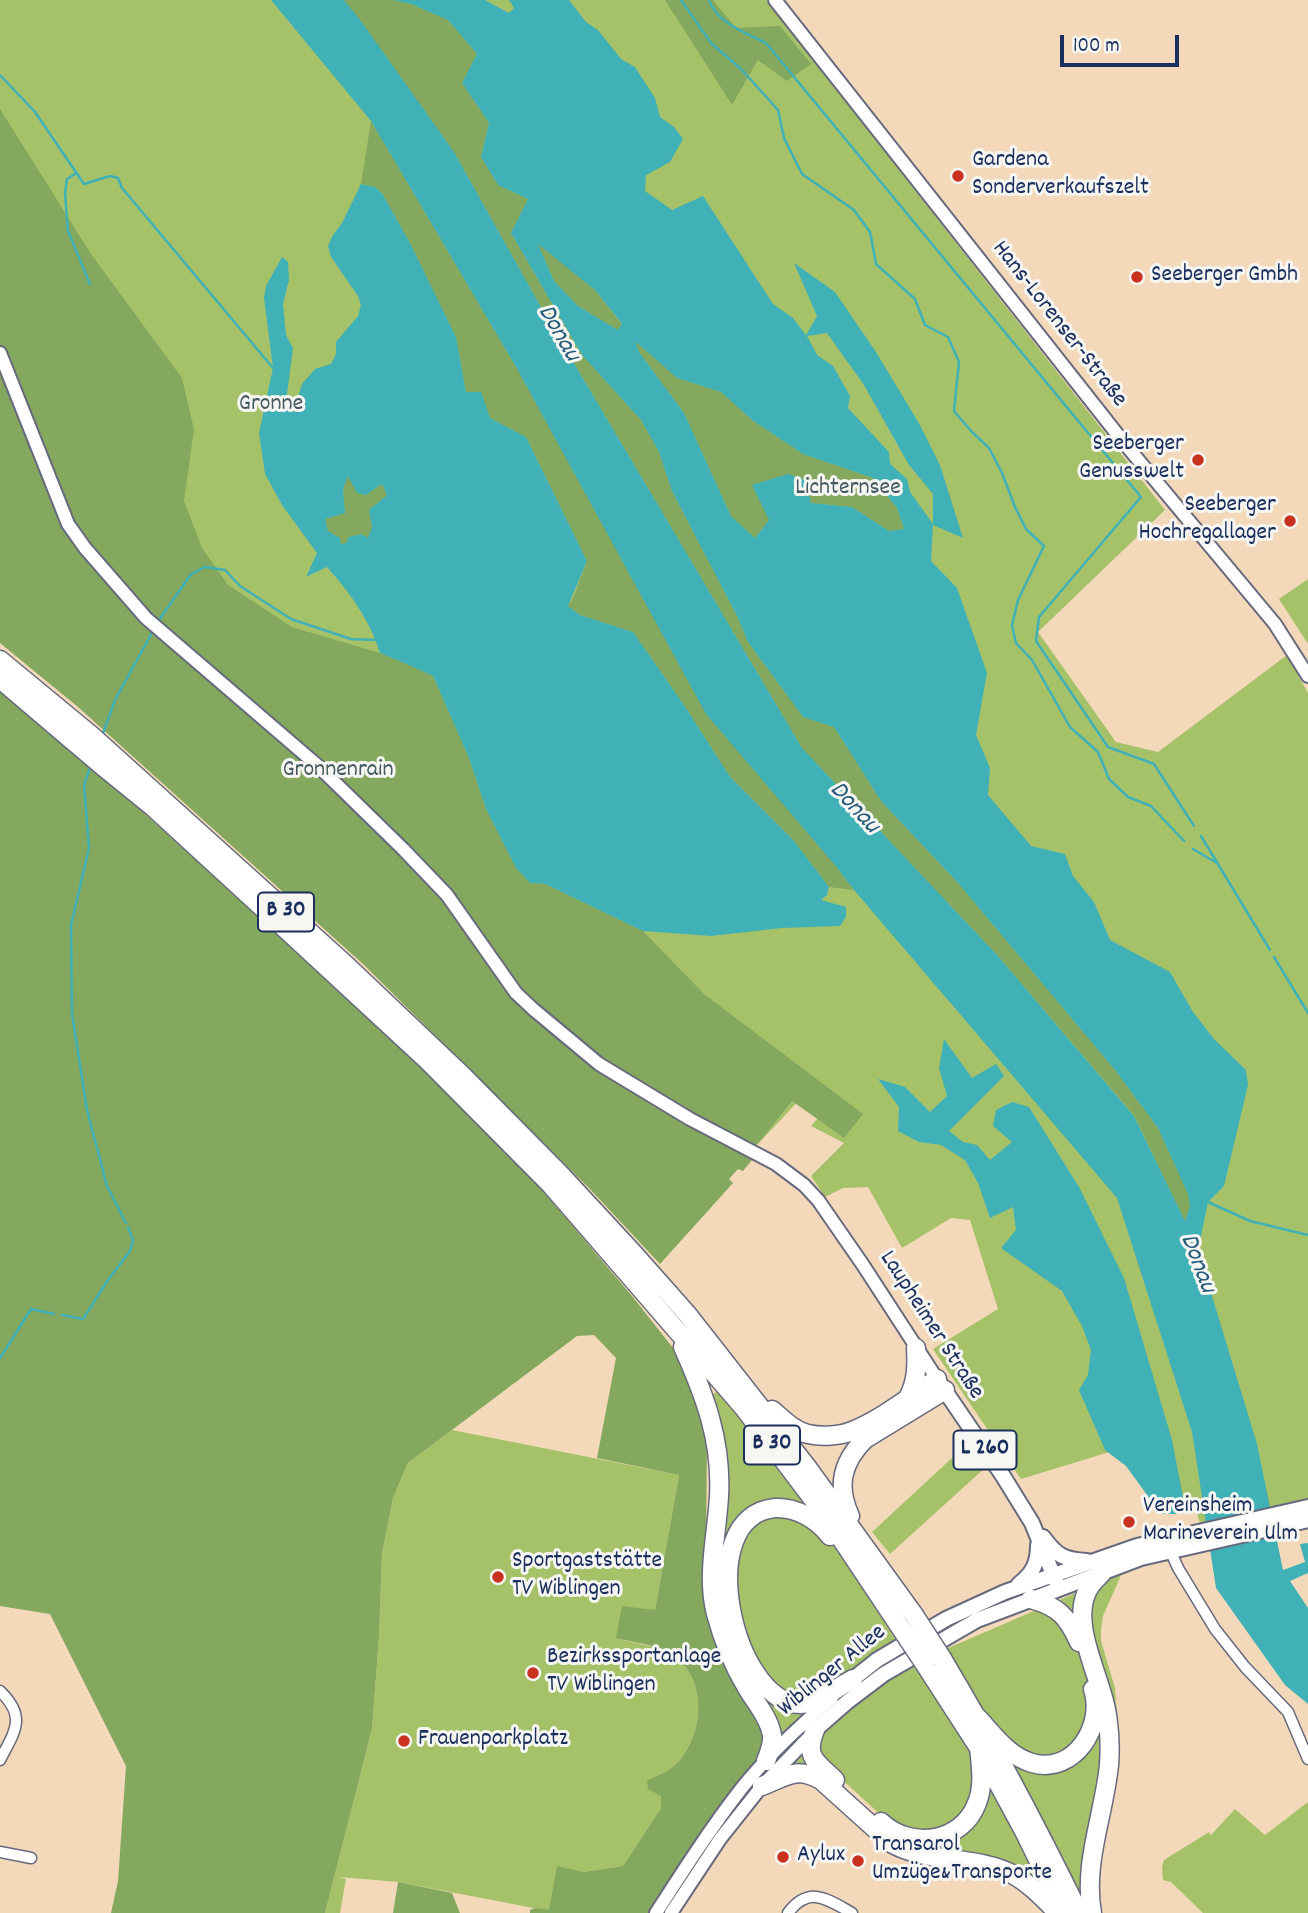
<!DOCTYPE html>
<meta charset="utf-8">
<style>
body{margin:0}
#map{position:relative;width:1308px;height:1913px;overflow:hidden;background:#f3d9ba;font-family:Dekko,sans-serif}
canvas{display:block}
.scale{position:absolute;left:1060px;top:35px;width:119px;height:32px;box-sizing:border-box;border:4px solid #1b2f5e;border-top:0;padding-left:9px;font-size:21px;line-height:24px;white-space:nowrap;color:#1b2f5e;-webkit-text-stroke:5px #f6f6f2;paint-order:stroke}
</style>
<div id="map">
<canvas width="1308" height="1913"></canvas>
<div class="scale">100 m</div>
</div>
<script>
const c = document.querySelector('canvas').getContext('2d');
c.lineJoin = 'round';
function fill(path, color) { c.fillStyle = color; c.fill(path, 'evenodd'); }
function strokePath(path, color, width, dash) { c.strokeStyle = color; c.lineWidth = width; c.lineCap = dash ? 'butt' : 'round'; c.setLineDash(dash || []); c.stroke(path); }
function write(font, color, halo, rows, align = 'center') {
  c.font = font + ' Dekko,sans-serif'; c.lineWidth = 6; c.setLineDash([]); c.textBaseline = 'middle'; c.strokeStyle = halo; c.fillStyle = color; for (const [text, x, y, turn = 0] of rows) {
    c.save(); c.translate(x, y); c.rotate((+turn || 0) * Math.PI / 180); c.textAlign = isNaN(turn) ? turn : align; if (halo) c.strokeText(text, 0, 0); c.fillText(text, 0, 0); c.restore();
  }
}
fill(new Path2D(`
 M0,0H766L1165,510L1038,632L1116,742L1158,752L1287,655L1308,693V1498L1200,1523L1195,1507H1156L1116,1450L1021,1479L933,1349L998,1309L970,1220L951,1218L902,1248L868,1187L843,1188L825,1197L811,1176L844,1143L811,1126L824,1111L805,1094L758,1144L573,1030L0,333Z
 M1308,579V644L1279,599Z
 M720,1389L811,1506L829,1538L858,1581L911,1664L1122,1573L1103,1616L1101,1629V1641L1115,1688L1118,1731L1104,1746L1088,1908L919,1850L837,1775L791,1765L780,1740L776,1717L757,1688L723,1575L729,1493L723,1429L712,1395Z
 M452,1430L679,1475L655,1610L616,1638C635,1644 661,1645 677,1658C707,1683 703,1733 679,1761C670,1771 659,1775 647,1780L661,1796V1808L623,1866L583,1872L549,1911L398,1882L340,1877L346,1879L340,1913H325L372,1729L379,1637L382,1554L393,1498L408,1463Z
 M966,1445L986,1467L890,1554L872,1532Z
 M1308,1802V1913H1203L1171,1882L1163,1880L1162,1867L1164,1860L1209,1832L1211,1835L1235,1809L1265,1835Z`), '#a6c269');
fill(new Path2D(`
 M344,0H393L411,4L448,20L477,54L462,83L489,123L481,157L498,185L528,199L511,233L582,355L641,420L659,452L672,491L738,618L748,642L803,717L834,727L881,801L958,883L1115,1070L1158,1128L1188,1194L1190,1206L1185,1222L1134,1115L998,956L802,748L546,316L454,152Z
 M665,0H713L736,28L780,26L811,64L787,81L758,60L732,105Z
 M0,109L91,254L182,378L194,429L184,501L202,548L228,585L292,627L380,653L411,666L433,676L469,758L486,809L516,868L530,883L545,884L643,931L704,994L863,1114L844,1138L792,1101L747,1157L752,1160L743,1171L738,1169L729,1179L733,1183L660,1264L589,1188L364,965L78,707L0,643Z
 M371,121L516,367L834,864L854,890L829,887L794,841L730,777L684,705L633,632L580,615L568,606L573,598L587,561L526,437L490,418L480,392H466L456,337L410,243L382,193L375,187L361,184Z
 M537,242L596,291L622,325L618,330L578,306L554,281Z
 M635,341L677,378L721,392L752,420L803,454L873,478L897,508L904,529L889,531L852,507L810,503L769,520L755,538L731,516L684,413L639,352Z
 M348,475L366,495L382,484L387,495L369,510L372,527L368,539L341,544L340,538L328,531L325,519L345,513L343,489Z
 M0,683L238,898L416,1062L520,1164L632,1296L680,1357L707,1429L706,1561L761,1717L765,1743L760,1756L706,1828L650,1913H530V1910L535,1908L549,1910L557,1866L583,1872L623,1866L661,1808V1796L648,1789L647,1780C659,1775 670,1771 679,1761C703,1733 707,1683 677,1658C662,1645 635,1643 616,1638L622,1606L655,1610L679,1475L597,1458L616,1358L594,1335L577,1336L408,1463L393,1498L382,1554L379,1637L372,1729L325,1913H111L118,1881L126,1766L50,1614L0,1606Z
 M398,1882L452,1893L460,1913H393Z`), '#84a85d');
fill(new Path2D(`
 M271,0H344L361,21L454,152L546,316L802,748L998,956L1134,1116L1185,1221L1190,1206L1188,1194L1158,1128L1115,1070L958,883L881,801L834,727L803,717L748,642L738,618L672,491L659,452L641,420L582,355L511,233L528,199L498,185L481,157L489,123L462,83L477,54L448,20L411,4L393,0H485L509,13L514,8L509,0H569L586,22L598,30L621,59L635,67L655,98L660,117L674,127L683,139L670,162L646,175L645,191L672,210L703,196L773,304L793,318L806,335L817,316L794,263L835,292L876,352L920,425L940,465L963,538L933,525L931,561L957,588L987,673L976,735L990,768L988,795L1031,846L1065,854L1073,876L1094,902L1110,940L1170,972L1193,1012L1214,1039L1246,1070L1248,1085L1224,1186L1208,1202L1198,1250L1257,1444L1283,1570L1305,1562L1300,1544L1308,1543V1573L1290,1581L1308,1608V1704L1285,1685L1216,1588L1192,1432L1117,1198L854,890L834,864L706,714L516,367L371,121ZM538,244L596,291L622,324L618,330L578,306L554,281ZM827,333L864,385L909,465L933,494V524L910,492L907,479L890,464L889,452L848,408L850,396L833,366L817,355L807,336ZM636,342L677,378L721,392L752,420L803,454L873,478L897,508L904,529L889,531L852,507L811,503L805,480L788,474L752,485L769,520L755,538L731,516L684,413L639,352Z
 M361,184L375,187L382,193L410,243L456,337L466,392H481L490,418L526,437L587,561L568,606L580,615L633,632L684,705L730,777L794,841L829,887L827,895L821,900L846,907V917L840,926L782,928L711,936L643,931L545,884L530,883L516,868L486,809L469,758L433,676L411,666L380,653C370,620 350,593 327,567L306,577L317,553L282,505L265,474L259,433L273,368L264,298L266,286L282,257L288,262L289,280L283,304L286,335L293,348L286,402L293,413L302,384L315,369L331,364L336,354V342L358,316L361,305L358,296L331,257L328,246L333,235L342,223ZM348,476L357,493L366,495L382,484L387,495L369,510L372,527L368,538L361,534L349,537L346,543L341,544L340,538L328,531L325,519L345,513L343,489Z
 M944,1039L972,1078L996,1064L1004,1076L949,1131L963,1142L977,1145L990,1160L1012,1142L993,1126L996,1110L1012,1102L1029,1107L1079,1187L1124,1278L1172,1440L1183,1497L1178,1514H1161L1126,1466L1105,1450L1079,1390L1088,1375L1091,1350L1082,1326L1062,1291L1001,1248L1016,1230L1013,1207L990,1218L978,1183L965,1160L941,1145L919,1142L898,1131L899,1107L878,1079L905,1087L930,1112L947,1096L939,1068Z`), '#40b1b7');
strokePath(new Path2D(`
 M681,0L711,43L742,70L778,110L784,138L802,174L854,210L870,232L876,264L915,299L925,325L948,337L959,362L954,411L972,432L989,448L1002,473L1015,507L1026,529L1044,546L1018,600L1012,625L1016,643L1032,660L1070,727L1098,752L1109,779L1128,797L1151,806L1184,841
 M709,0C717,23 746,33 766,43L1141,497L1039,617L1036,641L1108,747L1154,764L1194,826
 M0,75L35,112L84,184L110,176L118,178L122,188L273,368
 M75,174L67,179L65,193L68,231L90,284
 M157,623L191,574L205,567L225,570L240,586L291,619L351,639L376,640
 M102,736L115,700L154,629
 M91,765L84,785L89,848L71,925L72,1014L87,1110L107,1186L126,1223
 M1201,836L1270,950
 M1193,849L1217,863
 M1274,957L1308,1013
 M1208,1202L1250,1221L1308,1235
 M62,1315L83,1319L108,1280L130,1251L133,1240L128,1227
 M0,1358L31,1309L54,1314`), '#40b1b7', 2.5);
const street = new Path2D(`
 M1169,1548L1178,1568L1215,1629L1245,1667L1288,1712L1308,1759
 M0,1691C27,1717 15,1731 0,1760
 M0,1852L31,1858
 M788,1913C809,1885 827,1899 852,1913`);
const secondary = new Path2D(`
 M775,0L1125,444L1275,624L1308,676
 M0,353L68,524L85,548L146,618L317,765L403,849L447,895L516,993L533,1009L599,1064L690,1119L776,1164L804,1185L818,1200L863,1265L937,1379
 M656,1913C683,1871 710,1829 741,1789C768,1755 800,1726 832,1698
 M671,1913L720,1839L762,1786L813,1733`);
const primary = new Path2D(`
 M939,1382L1003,1476L1032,1523L1057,1584
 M1043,1537C1057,1556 1064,1560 1087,1561
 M1019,1584C1033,1573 1038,1563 1038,1545
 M853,1679L877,1660L946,1619L1005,1592L1137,1546L1308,1507
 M815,1730L847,1702L884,1674L977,1620L1141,1558L1308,1520`);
const highway = new Path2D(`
 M0,660L92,736L347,966L463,1076L560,1174L634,1254L688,1315L807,1467L914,1615
 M0,679L100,764L153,807L264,909L428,1061L551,1185L744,1408L828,1519L898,1624
 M683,1347C705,1396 722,1441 719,1496C717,1535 706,1575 716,1614C723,1640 733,1665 747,1688C756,1703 769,1718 772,1735C773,1744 769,1753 766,1761
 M908,1398C917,1381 917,1366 916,1348
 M772,1410C783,1419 794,1431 808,1434C822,1437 840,1436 852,1431C880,1420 911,1396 937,1379
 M850,1516C836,1486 842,1462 865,1439L945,1390
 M830,1536C817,1519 796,1507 775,1508C690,1516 734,1705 801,1704C819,1704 837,1687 853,1679
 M1031,1599C1059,1607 1067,1616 1079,1642
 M943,1660C992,1742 1037,1827 1079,1913
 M926,1666L979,1748L1025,1833L1064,1913
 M977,1717C994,1735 1008,1756 1032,1763C1074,1775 1105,1726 1093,1689
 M815,1730C804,1757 816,1762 835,1780
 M762,1786C786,1777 795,1766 821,1780L891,1843C928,1864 974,1855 1012,1874C1029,1883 1044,1899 1058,1913
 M881,1822C911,1850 962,1843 977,1803C984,1786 981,1766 979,1748
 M1092,1913C1083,1863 1104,1815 1109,1765C1110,1751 1110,1737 1108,1723C1105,1683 1071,1631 1086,1594C1089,1585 1096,1579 1102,1573`);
strokePath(street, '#676a7e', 13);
strokePath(secondary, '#676a7e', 16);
strokePath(primary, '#676a7e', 18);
strokePath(highway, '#676a7e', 21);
strokePath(street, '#fff', 10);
strokePath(secondary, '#fff', 12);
strokePath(primary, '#fff', 14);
strokePath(highway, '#fff', 18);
const highwayBridge = new Path2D(`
 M914,1615L943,1660
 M898,1624L926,1666`);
strokePath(highwayBridge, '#676a7e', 21, []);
strokePath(highwayBridge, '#fff', 18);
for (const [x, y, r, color] of [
 [958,176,7,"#c8321e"],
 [1137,277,7,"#c8321e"],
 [1198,460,7,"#c8321e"],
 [1290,521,7,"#c8321e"],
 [1129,1522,7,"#c8321e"],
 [498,1577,7,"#c8321e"],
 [533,1673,7,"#c8321e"],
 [404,1741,7,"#c8321e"],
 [783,1857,7,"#c8321e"],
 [858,1861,7,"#c8321e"]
]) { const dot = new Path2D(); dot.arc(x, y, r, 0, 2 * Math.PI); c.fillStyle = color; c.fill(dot); strokePath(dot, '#f6f6f2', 2.5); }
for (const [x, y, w] of [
 [286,912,56],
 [772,1445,56],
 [985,1450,63]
]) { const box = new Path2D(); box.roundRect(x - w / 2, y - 19.5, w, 39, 5); c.fillStyle = '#f6f6f2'; c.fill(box); strokePath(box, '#1b2f5e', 2); }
write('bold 23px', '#1b2f5e', null, [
 ["B 30",286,912],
 ["B 30",772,1445],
 ["L 260",985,1450]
]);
write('24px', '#1b2f5e', '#f6f6f2', [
 ["Gardena",972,162],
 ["Sonderverkaufszelt",972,190],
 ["Seeberger Gmbh",1151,277],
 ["Seeberger",1184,446,"right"],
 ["Genusswelt",1184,474,"right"],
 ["Seeberger",1276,507,"right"],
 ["Hochregallager",1276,535,"right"],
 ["Vereinsheim",1143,1508],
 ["Marineverein Ulm",1143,1536],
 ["Sportgaststätte",512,1563],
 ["TV Wiblingen",512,1591],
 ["Bezirkssportanlage",547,1659],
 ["TV Wiblingen",547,1687],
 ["Frauenparkplatz",418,1741],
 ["Transarol",872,1847],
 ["Umzüge&Transporte",872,1875],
 ["Aylux",797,1857]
], 'left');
write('24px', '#1b2f5e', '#f6f6f2', [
 ["Hans-Lorenser-Straße",1058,325,52],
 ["Laupheimer Straße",930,1326,57],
 ["Wiblinger Allee",833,1672,-39]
]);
write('24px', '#455b61', '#f6f6f2', [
 ["Gronne",271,406],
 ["Lichternsee",848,490],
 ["Gronnenrain",338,772]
]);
write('italic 26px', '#285c7d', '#f6f6f2', [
 ["Donau",557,334,60],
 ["Donau",853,809,47],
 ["Donau",1196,1264,69]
]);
</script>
